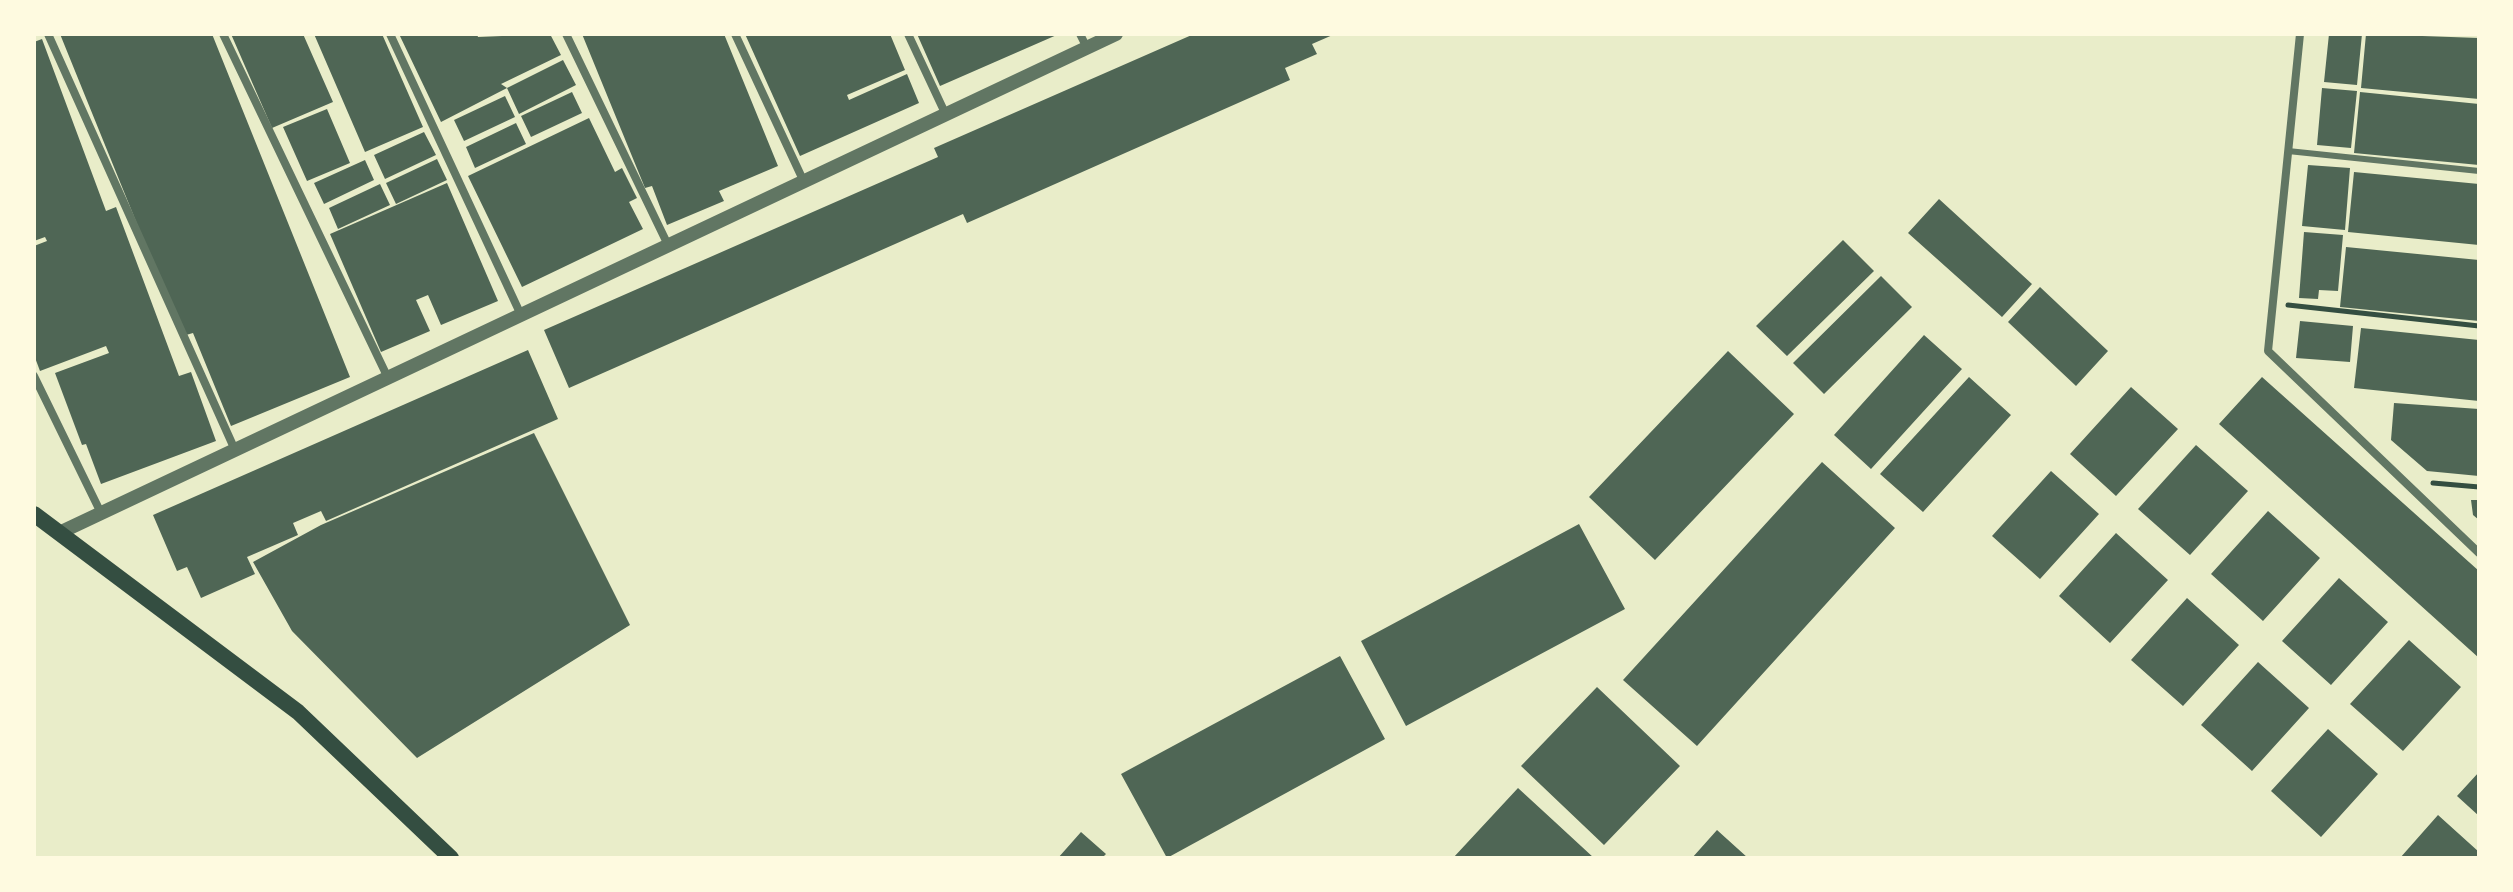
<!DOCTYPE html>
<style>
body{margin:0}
#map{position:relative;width:2513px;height:892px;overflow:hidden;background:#e9edc9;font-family:"Titillium Web",sans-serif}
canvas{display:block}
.frame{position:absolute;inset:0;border:36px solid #fefae0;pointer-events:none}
</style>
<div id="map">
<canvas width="2513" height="892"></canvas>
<div class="frame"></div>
</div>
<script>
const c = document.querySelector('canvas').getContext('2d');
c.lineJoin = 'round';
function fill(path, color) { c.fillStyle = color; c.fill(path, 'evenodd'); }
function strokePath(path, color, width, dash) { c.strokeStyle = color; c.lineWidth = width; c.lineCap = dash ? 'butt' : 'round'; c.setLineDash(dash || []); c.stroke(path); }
fill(new Path2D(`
 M60,34H212L350,377L231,426L193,333L186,335L150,256Z
 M231,34H303L333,102L272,128Z
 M314,34H382L423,127L365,152Z
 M399,34H477L478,37L550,34L561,55L501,84L507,88L441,122Z
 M582,34H724L778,166L719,191L724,201L667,225L652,186L645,188Z
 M745,34H890L905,70L847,95L849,100L907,74L919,103L800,156Z
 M917,34H1059L940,86Z
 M1194,34H1335L1312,44L1317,54L1285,68L1290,80L967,223L963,214L569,388L544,330L938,157L934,148Z
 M2329,34H2362L2357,85L2324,82Z
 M2366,34L2479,38V99L2361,88Z
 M42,39L106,211L116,207L179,376L191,372L216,441L101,484L86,444L82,445L55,373L109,353L106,346L40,371L34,355V246L47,241L45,237L34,241V42Z
 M563,60L576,85L519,114L507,88Z
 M2322,88L2357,91L2351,148L2317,145Z
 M572,92L582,113L531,137L521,116Z
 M2360,92L2479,104V165L2354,153Z
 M505,96L515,117L464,141L454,120Z
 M327,109L350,163L307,181L283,127Z
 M589,118L615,172L622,168L637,198L629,202L643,229L522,287L468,176Z
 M516,123L526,144L475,168L466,147Z
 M424,132L436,155L385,179L374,155Z
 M437,159L447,180L396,204L386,183Z
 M365,160L374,180L324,204L314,183Z
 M2308,165L2350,168L2345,230L2302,226Z
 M2354,172L2479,184V245L2348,232Z
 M447,183L498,301L441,325L428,295L416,300L430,331L381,352L330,234Z
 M380,184L390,205L338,229L329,208Z
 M1939,199L2032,284L2002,317L1908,233Z
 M2304,232L2343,235L2338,291L2319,290L2318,299L2299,298Z
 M1843,240L1874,271L1787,356L1756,326Z
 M2346,247L2479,260V321L2340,307Z
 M1881,276L1912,307L1824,394L1793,363Z
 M2040,287L2108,351L2076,386L2008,322Z
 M2300,321L2353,326L2350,362L2296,358Z
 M2361,328L2479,340V401L2354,388Z
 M1924,335L1962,369L1871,469L1834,435Z
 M528,350L558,419L326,521L321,511L293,523L298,535L247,557L255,574L201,598L187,567L177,571L153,515Z
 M1728,351L1794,414L1655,560L1589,497Z
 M1969,377L2011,415L1923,512L1880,474Z
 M2262,377L2479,571V658L2219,424Z
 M2131,387L2178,429L2116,496L2070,454Z
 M2394,403L2479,409V476L2427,471L2391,440Z
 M534,433L630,625L417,758L292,631L253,562L321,525Z
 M2196,445L2248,491L2190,555L2138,509Z
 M1822,462L1895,528L1697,746L1623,680Z
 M2051,471L2099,514L2040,579L1992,536Z
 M2471,500H2479V520L2473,515Z
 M2268,511L2320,558L2263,621L2211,574Z
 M1579,524L1625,609L1406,726L1361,641Z
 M2116,533L2168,580L2110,643L2059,596Z
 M2339,578L2388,622L2331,685L2282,641Z
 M2187,598L2239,645L2183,706L2131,660Z
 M2409,640L2461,687L2403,751L2350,704Z
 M1340,656L1385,739L1167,858L1121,774Z
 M2258,662L2309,708L2252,771L2201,725Z
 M1597,687L1680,766L1604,845L1521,766Z
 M2328,729L2378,774L2321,837L2271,791Z
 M2479,772V816L2457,796Z
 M1518,788L1555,822L1594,858H1453Z
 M2438,815L2479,852V858H2400Z
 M1717,830L1748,858H1692Z
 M1081,832L1106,854L1102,858H1058Z`), '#4f6655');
strokePath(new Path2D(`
 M2288,305L2479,326
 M2433,483L2479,487`), '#344e41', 5);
strokePath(new Path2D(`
 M2288,151L2479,171`), '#617663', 6);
strokePath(new Path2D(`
 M48,34L235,450
 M223,34L388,378
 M390,34L521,315
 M566,34L668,245
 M735,34L804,182
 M908,34L946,115
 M1080,34L1087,48
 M2300,34L2268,351L2479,553
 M34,376L101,513`), '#617663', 8);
strokePath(new Path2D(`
 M59,533L1116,34`), '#617663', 14);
strokePath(new Path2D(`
 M34,514L298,712L451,858`), '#344e41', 16);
</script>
